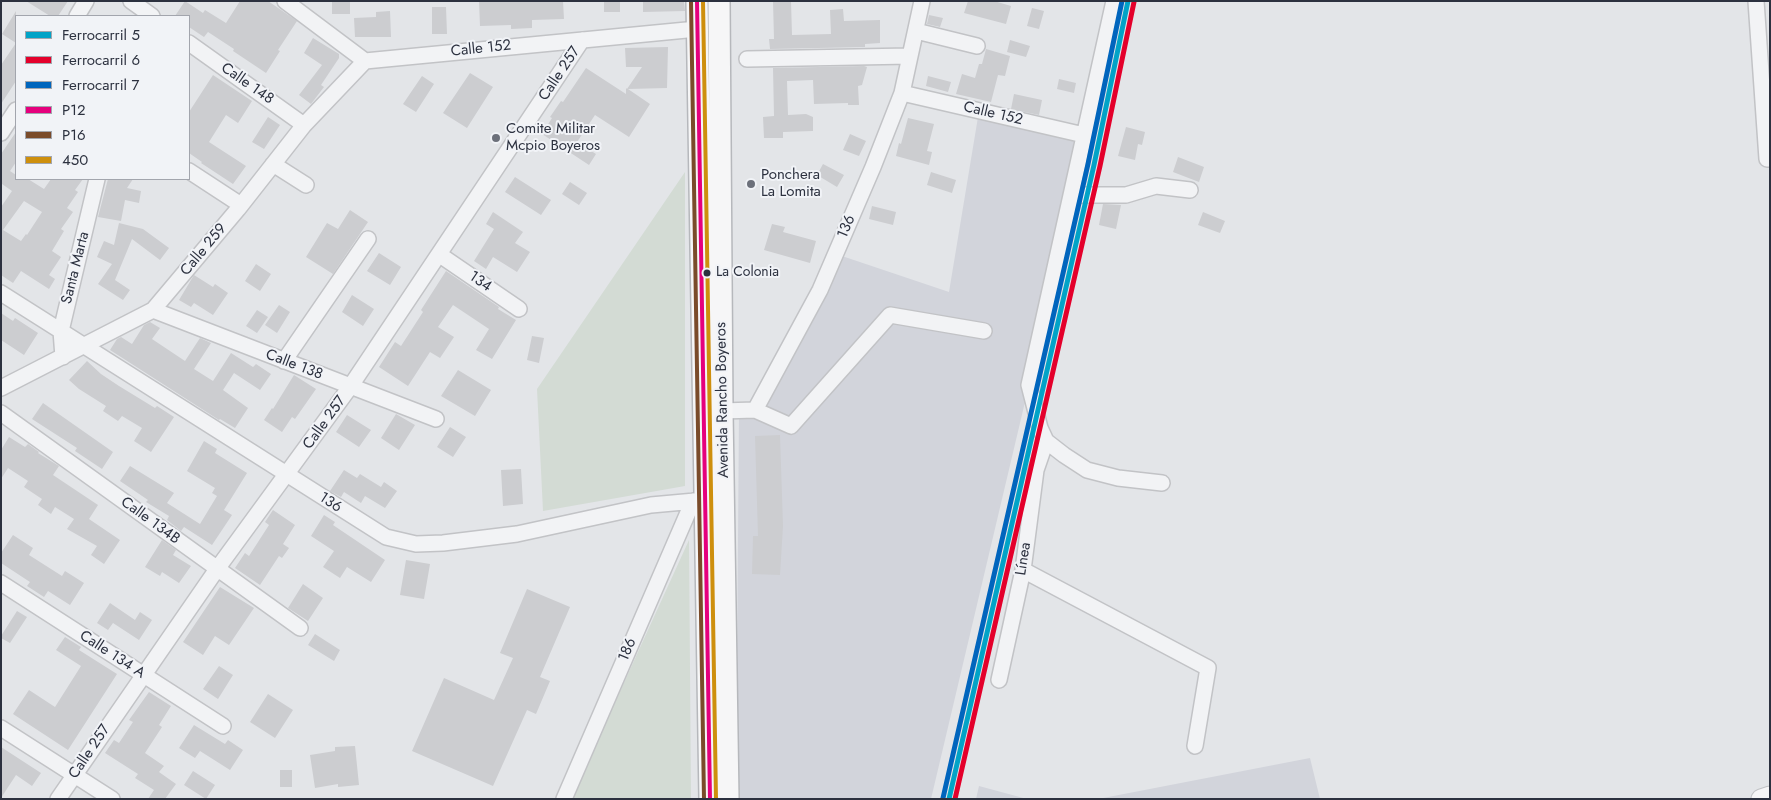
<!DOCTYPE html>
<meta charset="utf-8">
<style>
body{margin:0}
#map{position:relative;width:1771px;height:800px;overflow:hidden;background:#e3e5e8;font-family:Jost,sans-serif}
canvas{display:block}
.frame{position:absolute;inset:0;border:2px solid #2c313f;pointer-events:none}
.legend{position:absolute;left:15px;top:15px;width:175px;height:165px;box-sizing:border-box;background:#f1f3f7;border:1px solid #a2a5ad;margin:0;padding:6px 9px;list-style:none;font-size:15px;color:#2c313f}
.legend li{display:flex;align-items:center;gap:10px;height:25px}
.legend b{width:25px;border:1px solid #a2a5ad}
</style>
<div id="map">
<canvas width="1771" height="800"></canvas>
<div class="frame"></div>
<ul class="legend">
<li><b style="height:6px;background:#02a3c7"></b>Ferrocarril 5</li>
<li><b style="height:6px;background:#e4002b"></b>Ferrocarril 6</li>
<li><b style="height:6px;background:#0065bd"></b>Ferrocarril 7</li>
<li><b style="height:6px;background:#e5007d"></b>P12</li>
<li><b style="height:6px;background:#7a4b2a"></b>P16</li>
<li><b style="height:6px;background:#ce8f0d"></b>450</li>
</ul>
</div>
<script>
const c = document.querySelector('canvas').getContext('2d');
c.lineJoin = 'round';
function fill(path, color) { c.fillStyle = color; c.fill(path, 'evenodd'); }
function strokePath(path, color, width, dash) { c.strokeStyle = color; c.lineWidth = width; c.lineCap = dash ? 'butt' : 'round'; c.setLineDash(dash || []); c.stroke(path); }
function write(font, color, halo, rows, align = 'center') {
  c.font = font + ' Jost,sans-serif'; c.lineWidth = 4; c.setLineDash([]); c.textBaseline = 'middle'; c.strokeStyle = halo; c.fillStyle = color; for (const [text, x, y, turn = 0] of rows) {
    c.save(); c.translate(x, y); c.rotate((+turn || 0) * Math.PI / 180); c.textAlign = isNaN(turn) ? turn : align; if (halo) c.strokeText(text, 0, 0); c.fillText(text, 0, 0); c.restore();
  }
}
fill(new Path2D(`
 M979,111L1084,135L1029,385L931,799H736L739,411L755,409L836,254L949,292Z
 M1310,758L1320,799H1098Z
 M979,786L1027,799H976Z`), '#d2d4db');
fill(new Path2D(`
 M685,172V486L543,511L537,389Z
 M689,540L691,799H571Z`), '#d3dbd4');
fill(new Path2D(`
 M26,1H68L58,16H50Z
 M185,1L203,13L205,10L226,23L240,1H268L297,21L278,50L280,51L266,73L233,51L234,49L208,32L204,37L189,27V16H175Z
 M332,1H350V14H332Z
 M479,1H563L564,19L532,20V28L511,29V25L480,26Z
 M604,1H620V12H604Z
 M643,1H684L685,11L643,12Z
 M773,1H791L792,35L831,34L830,10L843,9L844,21L880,20V43L865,44V47L770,49L769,39H774Z
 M968,1H994L1011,6L1006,24L964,13Z
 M432,7H446L447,34H432Z
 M1032,8L1044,11L1039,29L1027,26Z
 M16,11V81L1,104V65L16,43L2,34Z
 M390,11L391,37H355L354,18L376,17V12Z
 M929,15L943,18L940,27L927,24Z
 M313,38L339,54V58L321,85L324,87L311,104L299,95L322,65L304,53Z
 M1010,40L1030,46L1026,57L1007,52Z
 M668,47L667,88L628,89L650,104L629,137L595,115L577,142L596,154L589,165L542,134L552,118L550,117L561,101L563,102L586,68L626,94V88L627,89L642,67H626L625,48Z
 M986,49L1010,56L1005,76L998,75L991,102L956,94L962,74L975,78L979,64H982Z
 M864,66L867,67L862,85L858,86L859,105H848V103L814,104L813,80L787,81L788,115L806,114L813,117V131L783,132V138H764L763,117L774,116L773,68Z
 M470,73L493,87L467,128L443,113Z
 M213,75L252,101L238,123L226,115L209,142L246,166L233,184L201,163L202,162L189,153V112Z
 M422,76L434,84L416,112L403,104Z
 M928,76L951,82L948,92L926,86Z
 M1059,79L1076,83L1074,93L1057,89Z
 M1014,94L1042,100L1039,115L1011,109Z
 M268,117L280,125L264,149L252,142Z
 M908,118L934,124L927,151L932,152L929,165L896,156L899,143L901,144Z
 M1126,127L1145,132L1142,145L1138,144L1135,160L1118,156Z
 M16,132V162L10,171L16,175V179H28L44,189L51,179H83L75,190L78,192L67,208L73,212L61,229L64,231L52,251L61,257L49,275L55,279L49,289L21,271L13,283L1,275V207L12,191L2,184L1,185V154ZM24,201L42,212L27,235L26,234L21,241L3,230Z
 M850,134L866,141L859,156L843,150Z
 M1178,157L1204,167L1199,182L1173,172Z
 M823,164L844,175L837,187L817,175Z
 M931,172L956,180L952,193L927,185Z
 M515,177L551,200L541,215L505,192Z
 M108,179H133L127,188L141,191L139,203L125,200L121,221L98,217Z
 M570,182L587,193L579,205L562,194Z
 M1103,204L1121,205L1116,229L1099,225Z
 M872,206L896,212L893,225L869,219Z
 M350,210L368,222L333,274L306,257L327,223L338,229Z
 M493,212L523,232L515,243L530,252L517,272L493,257L486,269L474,261L494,229L486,224Z
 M1203,212L1225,221L1220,233L1198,225Z
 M119,223L143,229L169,248L160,260L132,239L115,280L130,290L123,300L98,284L112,264L97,257L104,241L114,245Z
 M772,224L785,227L783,232L816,241L810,263L764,250Z
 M379,253L401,267L390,285L367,271Z
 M256,264L271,274L260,291L245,281Z
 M446,271L499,307L498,309L516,320L492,359L476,350L489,329L453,305L438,327L454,337L440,358L430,352L408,386L379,367L395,342L401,346L423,312L421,310Z
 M194,275L213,287L215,284L228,293L213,315L194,303L191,307L179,300Z
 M352,295L374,309L363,326L342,312Z
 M279,305L290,312L277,333L265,325Z
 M257,310L268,317L257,333L246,326Z
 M1,313L13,321L15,318L38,333L24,355L1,340Z
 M150,322L160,328L152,339L185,361L200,338L211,343L194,369L213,381L231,353L253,367L256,364L271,374L260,390L234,373L223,390L248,408L235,428L220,419L219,420L110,350L117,339L121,337L132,344L144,325Z
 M532,336L544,338L539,363L527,360Z
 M87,361L101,374L119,386L155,408L157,406L174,417L151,452L134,441L142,428L122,416L118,421L103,411L106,406L79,389L69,380Z
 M458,370L491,390L475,416L441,396Z
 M294,375L316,389L295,419L292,417L282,432L264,420L272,408L273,409Z
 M43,403L113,452L102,469L75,451L77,448L32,419Z
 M396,414L415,425L399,450L381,438Z
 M347,415L371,430L359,447L336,432Z
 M450,427L466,437L453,457L437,447Z
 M780,435L783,526L780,575L752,574L753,536H758L755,436Z
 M9,437L25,447L28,444L39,452L38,453L59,466L53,475L98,505L89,519L120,540L104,564L91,555L97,546L67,529L74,519L55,507L51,514L38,505L42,499L24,487L28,481L8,468L1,479V450Z
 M204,441L217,449L215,453L247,473L224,510L232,515L212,545L184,527L181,531L167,520L169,516L146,502L148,500L120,481L130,466L174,493L167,503L200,524L217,496L212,493L215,488L187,471Z
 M521,469L523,504L503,506L501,470Z
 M344,470L357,478L360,474L381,487L384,482L397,491L385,508L365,496L361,503L344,492L341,497L330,491Z
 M273,510L295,525L283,544L289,548L282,558L279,556L260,585L235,568L245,553L249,556L269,525L265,522Z
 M324,515L335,522L333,525L385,560L371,582L347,567L340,578L323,567L334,551L311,536Z
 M13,535L33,548L29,555L62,576L65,571L84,583L70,605L48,591L44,597L27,586L30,582L1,563V553Z
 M162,540L176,550L173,555L191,566L179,583L162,572L160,576L145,567Z
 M406,560L430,564L424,599L400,595Z
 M303,584L323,598L308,621L288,608Z
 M220,587L254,608L229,645L215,636L203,655L183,642Z
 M527,589L570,607L540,677L550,681L536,714L527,710L493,786L412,751L444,678L494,700L513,658L500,653Z
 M110,603L135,620L140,612L152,620L139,640L113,623L108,630L97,623Z
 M17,611L27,617L10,643L1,638V636Z
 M315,634L340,650L334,661L308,645Z
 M65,637L81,647L79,650L117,674L68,750L13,714L29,690L55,707L81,666L56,650Z
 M219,666L233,675L218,699L203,689Z
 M149,692L171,706L159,725L162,727L145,753L164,766L159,772L176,784L165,799H148L154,790L135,778L138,774L105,753L114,740L119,743L133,722L129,720Z
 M268,694L293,710L275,738L250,722Z
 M194,725L225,744L228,740L243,750L230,770L200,751L195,758L179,748Z
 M355,746L359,785L338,787V784L315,788L310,755L335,751V747Z
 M1,747L41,773L32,786L16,775L1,798Z
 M280,770H292V787H280Z
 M193,771L215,785L206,799L184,785Z`), '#cccdd0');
const minor = new Path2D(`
 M131,1L152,16
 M285,1L365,61L697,29
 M1114,1L1029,385L1040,428L1046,441L1064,455L1087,470L1118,478L1162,483
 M1756,1L1767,159H1770
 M77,16L86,1
 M916,31L977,46
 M189,43L304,125
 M747,59L910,56
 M902,93L1084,135
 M1,133L16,110
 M273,164L306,185
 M189,171L241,205
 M1071,195H1126L1156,186L1190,190
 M440,255L519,309
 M1,293L386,537L416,544L443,543L517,534L651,505L706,500
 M153,310L436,419
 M63,357L61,331L97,179
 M284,361L368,239
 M1,388L153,310L238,209L304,125L365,61
 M755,410L791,426L890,315L984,331
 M722,411L755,410L820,290L873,167L902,93L922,1
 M1,413L300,628
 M1023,570L1208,668L1195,746
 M1,583L223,726
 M999,680L1023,570L1036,470L1046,441
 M1,728L112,799
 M58,799L217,569L350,387L582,40
 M564,799L693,501`);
const major = new Path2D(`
 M1761,799L1770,796`);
const highway = new Path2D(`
 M697,1L710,799
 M719,1L722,411L728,799`);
strokePath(minor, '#c2c3c6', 18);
strokePath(major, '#c0c2c5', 21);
strokePath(highway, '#b6b8bc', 24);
strokePath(minor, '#f2f3f5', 15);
strokePath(major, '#f6f6f7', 19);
strokePath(highway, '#f6f6f7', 21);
strokePath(new Path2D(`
 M697,1L710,799`), '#e5007d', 4);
strokePath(new Path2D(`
 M691,1L704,799`), '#7a4b2a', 4);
strokePath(new Path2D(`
 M703,1L716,799`), '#ce8f0d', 4);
strokePath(new Path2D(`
 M949,799L1094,165L1128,1`), '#02a3c7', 5);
strokePath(new Path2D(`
 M955,799L1100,166L1134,2`), '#e4002b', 5);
strokePath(new Path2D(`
 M943,798L1088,164L1122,1`), '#0065bd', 5);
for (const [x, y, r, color] of [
 [496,138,5,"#6c707a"],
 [751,184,5,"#6c707a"],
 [707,273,4.5,"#2c313f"]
]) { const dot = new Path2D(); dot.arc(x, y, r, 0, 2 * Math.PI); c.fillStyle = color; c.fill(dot); strokePath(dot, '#f1f3f7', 2); }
write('14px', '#2c313f', '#f1f3f7', [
 ["La Colonia",716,273]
], 'left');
write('15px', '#2c313f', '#f1f3f7', [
 ["Calle 152",481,49,-6],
 ["Calle 257",560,74,-56],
 ["Calle 148",247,84,35],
 ["Calle 152",993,114,13],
 ["136",847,227,-67],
 ["Calle 259",204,250,-50],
 ["Santa Marta",76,268,-76],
 ["134",480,282,34],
 ["Calle 138",294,365,21],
 ["Avenida Rancho Boyeros",723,400,-91],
 ["Calle 257",325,423,-54],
 ["136",330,503,33],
 ["Calle 134B",150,521,36],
 ["Línea",1024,559,-81],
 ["186",628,650,-67],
 ["Calle 134 A",112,655,33],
 ["Calle 257",90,752,-56]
]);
write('15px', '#2c313f', '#f1f3f7', [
 ["Comite Militar",506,129],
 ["Mcpio Boyeros",506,146],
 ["Ponchera",761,175],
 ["La Lomita",761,192]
], 'left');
</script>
